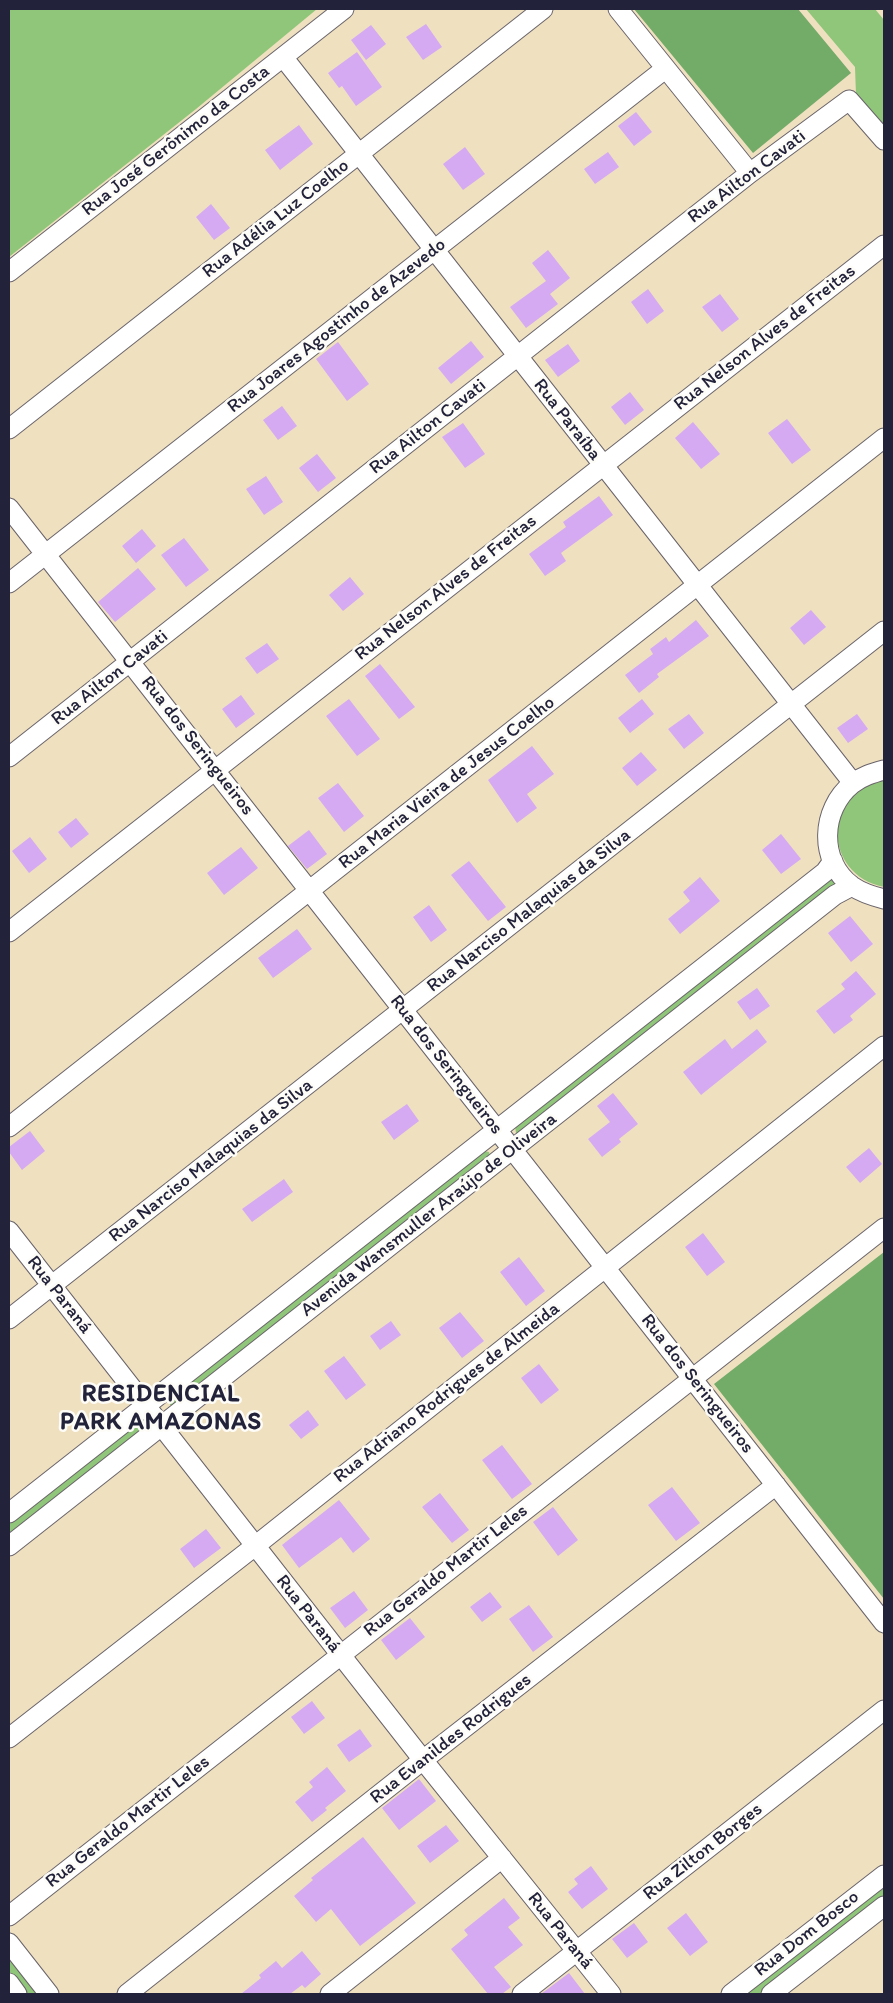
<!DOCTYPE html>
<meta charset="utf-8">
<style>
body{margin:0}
#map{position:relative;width:893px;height:2003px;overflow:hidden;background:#efe0c0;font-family:Itim,sans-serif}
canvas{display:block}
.frame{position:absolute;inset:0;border:10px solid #22223b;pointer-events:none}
</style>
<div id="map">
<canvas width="893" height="2003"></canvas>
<div class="frame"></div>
</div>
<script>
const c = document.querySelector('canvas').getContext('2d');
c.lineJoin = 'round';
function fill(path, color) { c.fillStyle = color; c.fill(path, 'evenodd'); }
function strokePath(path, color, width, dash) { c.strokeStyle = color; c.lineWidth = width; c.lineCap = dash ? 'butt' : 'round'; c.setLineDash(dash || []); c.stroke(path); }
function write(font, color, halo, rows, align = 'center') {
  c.font = font + ' Itim,sans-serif'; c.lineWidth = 5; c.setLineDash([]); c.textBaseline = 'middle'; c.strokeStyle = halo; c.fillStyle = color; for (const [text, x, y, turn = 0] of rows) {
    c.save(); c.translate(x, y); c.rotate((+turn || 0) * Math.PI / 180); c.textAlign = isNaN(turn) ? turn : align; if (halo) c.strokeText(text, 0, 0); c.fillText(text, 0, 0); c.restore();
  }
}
fill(new Path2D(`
 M9,9H317L196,109L9,257Z
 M806,9H875L884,20V127L856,95L855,67Z
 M884,779V887C822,874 822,792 884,779Z
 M830,879L835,880V885L522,1133H516L515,1126Z
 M484,1151L489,1152L490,1157L176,1405H170V1398Z
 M133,1427H139V1433L9,1536V1524Z
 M884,1884V1897L760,1994H742Z
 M9,1956L39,1994H27L9,1971Z`), '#8fc679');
fill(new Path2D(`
 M634,9H798L851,73L753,153Z
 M884,1252V1599L714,1384Z`), '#73ab69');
fill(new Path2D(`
 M426,24L442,47L423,60L406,37Z
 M371,25L386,44L366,60L351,40Z
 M357,52L382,87L356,106L342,86L339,88L328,73Z
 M636,112L652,132L634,146L618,126Z
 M299,125L313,144L280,170L265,150Z
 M465,147L485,174L463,190L443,164Z
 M608,152L619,167L595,184L584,169Z
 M211,204L230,228L214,240L196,217Z
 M548,250L570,278L550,294L558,304L526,328L510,307L546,281L532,263Z
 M648,289L664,311L647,324L631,302Z
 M720,294L739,319L722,332L702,307Z
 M471,341L484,357L451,384L438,368Z
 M338,342L369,384L347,401L316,359Z
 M568,344L580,361L558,377L545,360Z
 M630,392L644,410L625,425L611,407Z
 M282,406L297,426L278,440L263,420Z
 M787,419L811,450L792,464L768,433Z
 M693,422L720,454L701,469L675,438Z
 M463,423L485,454L465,468L442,437Z
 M317,454L336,478L318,492L299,468Z
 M266,476L283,502L264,515L246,489Z
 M599,496L613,515L561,553L566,561L545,576L529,554L566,527L563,522Z
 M142,529L156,546L136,563L122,546Z
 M184,538L209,570L186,587L161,555Z
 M138,568L156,589L115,622L98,602Z
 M350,577L364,594L343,611L329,595Z
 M811,610L826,627L804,645L790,628Z
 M696,620L709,636L657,674L659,677L639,693L625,675L653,654L650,649L666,637L669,642Z
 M267,643L279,659L257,674L245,658Z
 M380,664L415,707L399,719L365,676Z
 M241,695L255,714L236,728L222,709Z
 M349,699L380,739L357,756L326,716Z
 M642,699L654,714L630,733L618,718Z
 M689,714L704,733L684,749L668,729Z
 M857,714L868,729L848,743L837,728Z
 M532,746L554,774L527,794L537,808L517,823L488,780Z
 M641,752L657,770L637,786L622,768Z
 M338,783L364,816L344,832L318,798Z
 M76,818L89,834L71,848L58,832Z
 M309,830L327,854L307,869L288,846Z
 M781,834L801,859L781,874L762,850Z
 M30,837L47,859L29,873L12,851Z
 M241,847L258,868L224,895L207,873Z
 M469,861L506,907L488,921L451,875Z
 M700,877L720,901L680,934L668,919L690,901L683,892Z
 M429,905L447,930L431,942L413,917Z
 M850,916L873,944L851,962L828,933Z
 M297,929L312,949L273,978L258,958Z
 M856,971L876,994L850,1016L853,1020L834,1034L816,1011L845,989L841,984Z
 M757,988L770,1006L750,1020L737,1002Z
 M757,1029L767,1042L701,1095L683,1072L725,1039L732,1049Z
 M613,1093L638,1124L619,1139L621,1142L602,1157L588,1139L610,1122L597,1106Z
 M407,1104L419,1121L394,1140L381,1122Z
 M30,1131L45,1151L22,1170L9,1152V1147Z
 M869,1148L882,1164L860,1183L846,1167Z
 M284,1179L293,1192L252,1222L242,1209Z
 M703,1233L725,1262L707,1276L685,1247Z
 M519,1257L545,1291L526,1306L500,1272Z
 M460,1312L484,1341L462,1358L439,1328Z
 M391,1321L401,1335L380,1350L370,1336Z
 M344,1356L366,1385L346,1400L324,1371Z
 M539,1364L559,1390L541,1404L521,1378Z
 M308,1410L319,1425L301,1439L289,1425Z
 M502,1445L532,1484L512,1499L482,1460Z
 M672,1487L700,1523L676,1541L648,1505Z
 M440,1493L469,1530L452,1543L422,1507Z
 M339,1500L370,1539L353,1553L341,1537L299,1568L282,1545Z
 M553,1507L578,1540L558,1556L533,1522Z
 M206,1529L221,1548L194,1568L180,1549Z
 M354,1591L368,1610L345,1628L330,1608Z
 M490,1592L502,1607L482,1622L470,1607Z
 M529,1605L553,1637L533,1652L509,1619Z
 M410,1618L425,1637L396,1660L381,1640Z
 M312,1701L325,1718L304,1734L291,1717Z
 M360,1729L372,1746L349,1762L337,1745Z
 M327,1767L346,1791L325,1808L327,1810L312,1822L295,1802L313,1787L309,1782Z
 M419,1779L436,1801L399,1830L382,1808Z
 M446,1825L459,1841L430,1863L417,1846Z
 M363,1837L416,1903L360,1946L331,1909L316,1922L294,1896L313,1880L311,1878Z
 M591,1866L608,1889L582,1909L568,1892L578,1884L574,1879Z
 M504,1898L520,1918L508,1927L523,1945L494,1967L511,1987L502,1994H488L451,1949L468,1935L464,1930Z
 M686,1913L708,1942L690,1956L667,1928Z
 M634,1923L648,1942L627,1958L612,1939Z
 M302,1951L321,1974L305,1988L302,1985L290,1994H241L261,1978L259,1975L276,1961L282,1968Z
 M569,1973L585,1994H541Z`), '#d5aaf2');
const minor = new Path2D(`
 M618,9L750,173
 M283,57L853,783
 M9,272L344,9
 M9,429L543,9
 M9,508L884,1623
 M9,583L665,69
 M9,757L750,173L849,100L884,140
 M884,770C873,773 862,776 852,784C821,809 818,861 852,886C862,893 872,896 884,899
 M9,932L884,245
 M9,1127L884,438
 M9,1231L423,1760L611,1994
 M9,1319L884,631
 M9,1513L825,872L833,861
 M9,1546L835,895L852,886
 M9,1738L255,1546L884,1046
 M9,1916L884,1228
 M9,1943L49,1994
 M9,1983L17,1994
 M127,1994L423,1760L776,1485
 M330,1994L502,1858
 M522,1994L884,1710
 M731,1994L884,1875
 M771,1994L884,1906`);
strokePath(minor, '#6a646a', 21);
strokePath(minor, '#fff', 19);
write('19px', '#22223b', '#fdfcf7', [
 ["Rua José Gerônimo da Costa",176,141,-38],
 ["Rua Ailton Cavati",747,177,-37],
 ["Rua Adélia Luz Coelho",276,219,-38],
 ["Rua Joares Agostinho de Azevedo",337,326,-38],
 ["Rua Nelson Alves de Freitas",765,338,-38],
 ["Rua Paraíba",567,420,52],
 ["Rua Ailton Cavati",428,427,-38],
 ["Rua Nelson Alves de Freitas",446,588,-38],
 ["Rua Ailton Cavati",110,678,-38],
 ["Rua dos Seringueiros",197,746,52],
 ["Rua Maria Vieira de Jesus Coelho",447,783,-38],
 ["Rua Narciso Malaquias da Silva",529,911,-38],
 ["Rua dos Seringueiros",446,1065,52],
 ["Rua Narciso Malaquias da Silva",211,1161,-38],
 ["Avenida Wansmuller Araújo de Oliveira",429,1215,-38],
 ["Rua Paraná",59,1295,52],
 ["Rua dos Seringueiros",697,1384,52],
 ["Rua Adriano Rodrigues de Almeida",447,1393,-38],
 ["Rua Geraldo Martir Leles",446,1571,-38],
 ["Rua Paraná",308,1614,52],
 ["Rua Evanildes Rodrigues",451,1739,-38],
 ["Rua Geraldo Martir Leles",128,1822,-38],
 ["Rua Zilton Borges",703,1852,-38],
 ["Rua Paraná",560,1931,51],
 ["Rua Dom Bosco",807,1934,-38]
]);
c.letterSpacing = '1px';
write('bold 24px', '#22223b', '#fdfcf7', [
 ["RESIDENCIAL",161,1395],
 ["PARK AMAZONAS",161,1423]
]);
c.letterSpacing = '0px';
</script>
